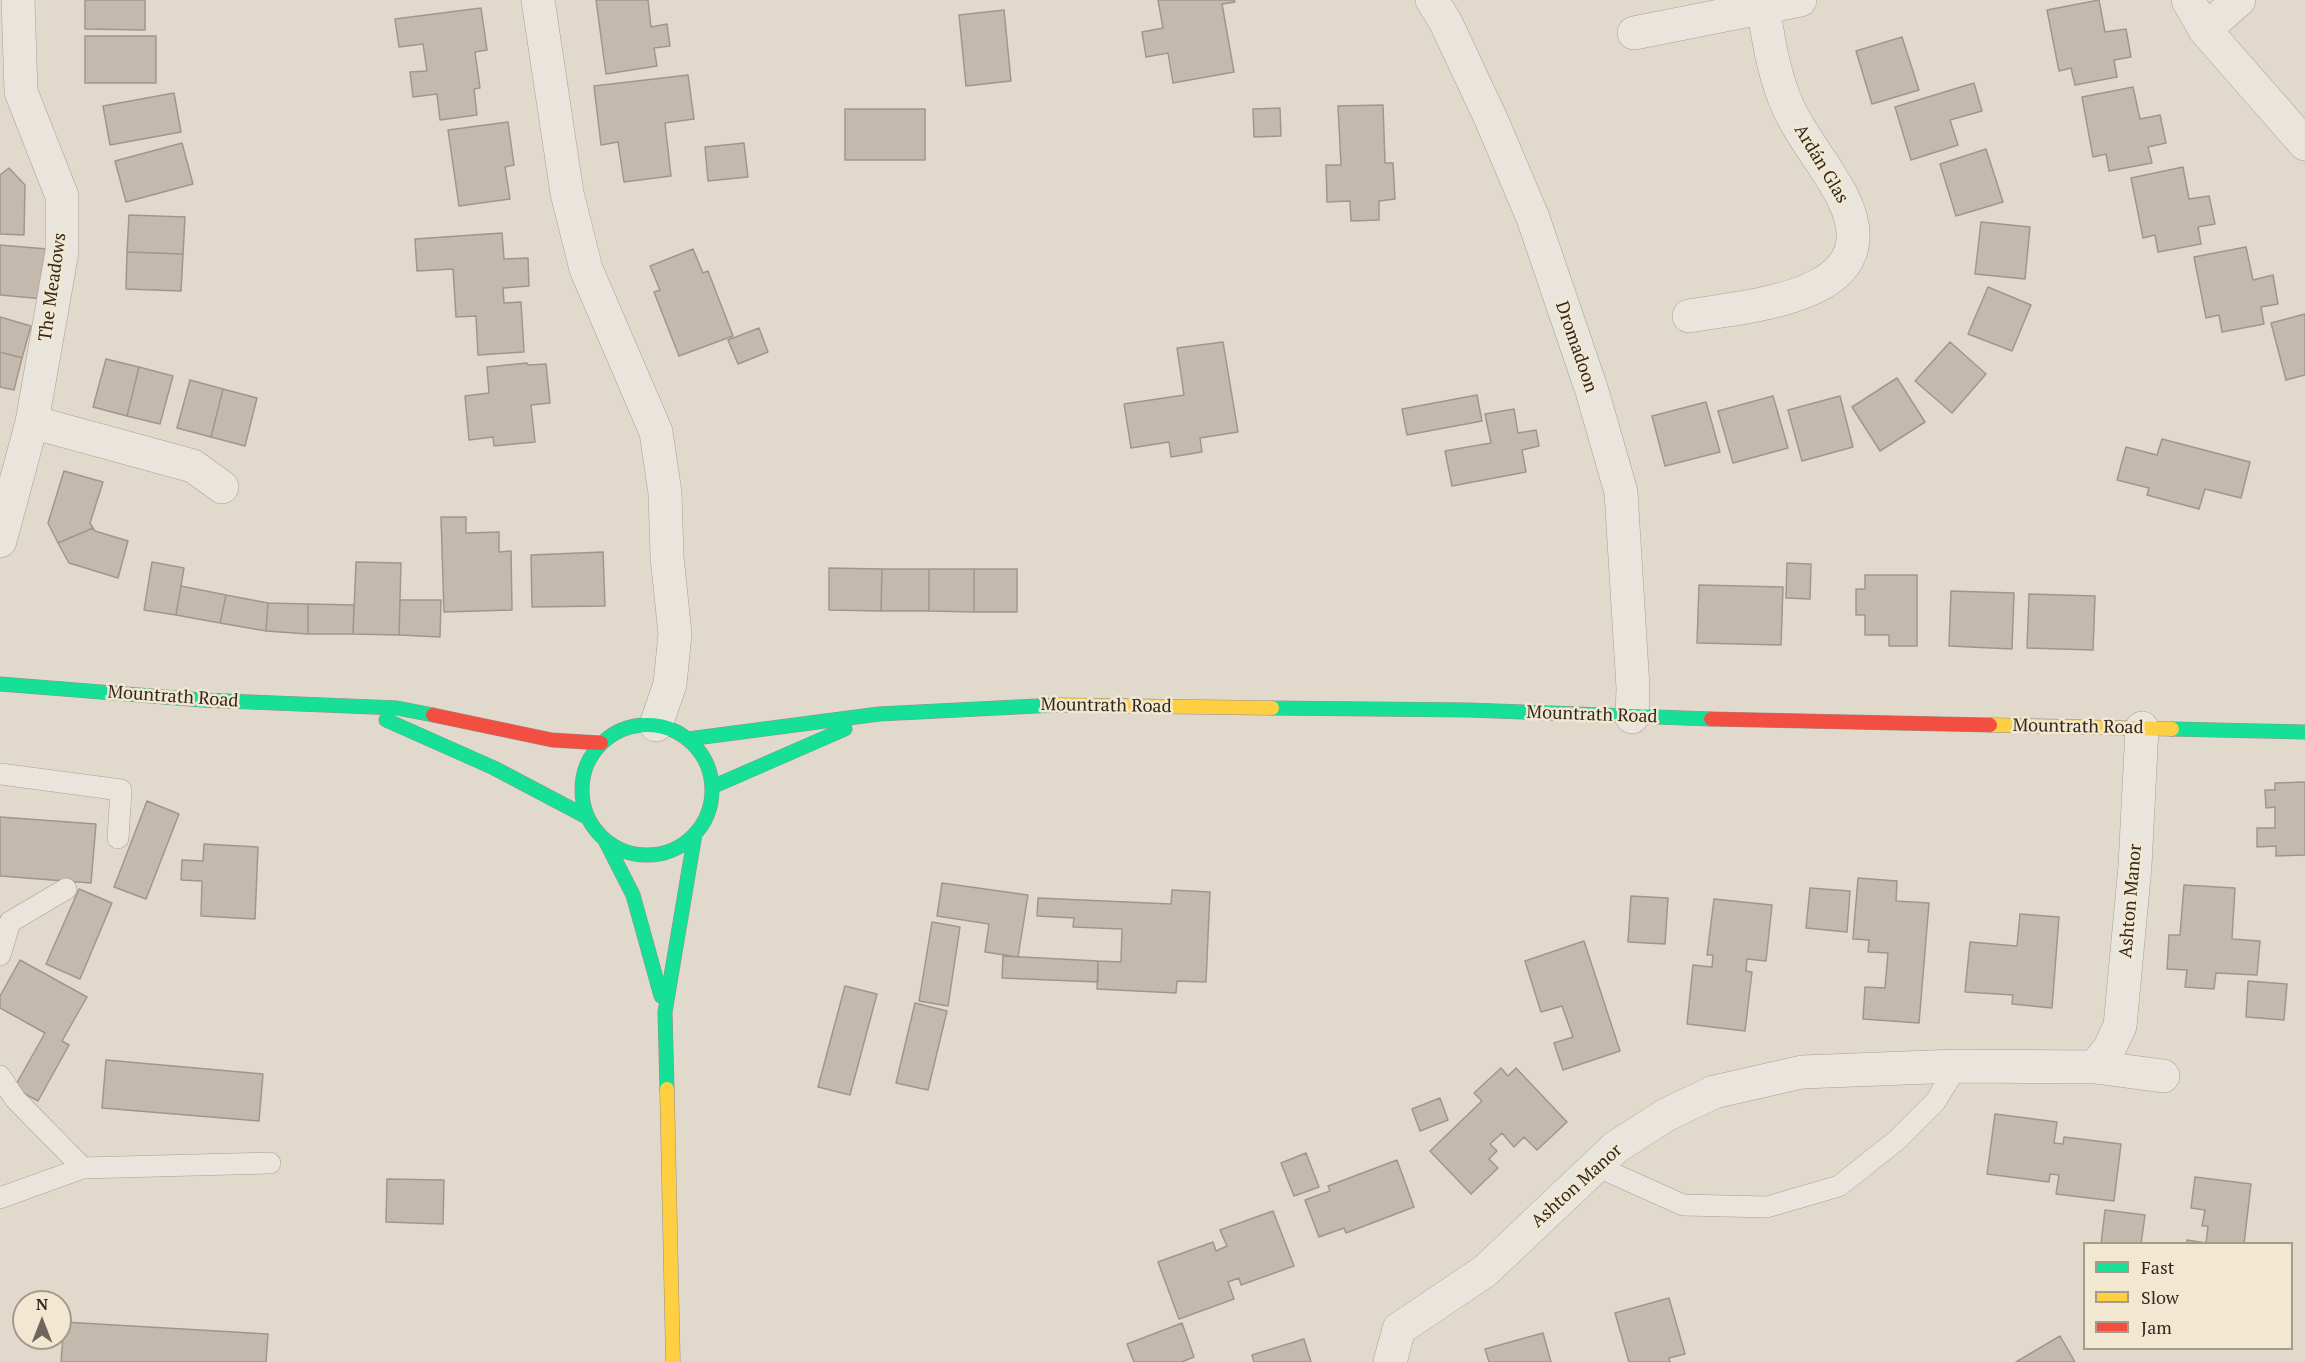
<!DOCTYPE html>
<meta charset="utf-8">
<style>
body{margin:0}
#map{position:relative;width:2305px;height:1362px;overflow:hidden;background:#e1dacc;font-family:"PT Serif",serif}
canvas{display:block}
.legend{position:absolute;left:2083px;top:1242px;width:210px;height:108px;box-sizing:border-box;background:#f2e8d2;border:2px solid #a69b8a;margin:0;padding:8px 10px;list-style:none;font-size:18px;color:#33281e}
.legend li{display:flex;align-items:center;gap:12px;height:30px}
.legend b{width:30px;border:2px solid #a69b8a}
.north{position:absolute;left:12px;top:1290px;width:60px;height:60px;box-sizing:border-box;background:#f2e8d2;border:2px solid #a69b8a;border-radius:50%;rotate:0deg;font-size:16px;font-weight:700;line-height:24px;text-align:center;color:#33281e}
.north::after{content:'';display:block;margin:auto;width:21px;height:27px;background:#70665b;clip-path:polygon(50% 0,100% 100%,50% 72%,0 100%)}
</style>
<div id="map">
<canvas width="2305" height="1362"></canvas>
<ul class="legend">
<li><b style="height:8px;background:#16e098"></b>Fast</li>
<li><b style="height:8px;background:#ffcf43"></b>Slow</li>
<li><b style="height:8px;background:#f24e42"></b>Jam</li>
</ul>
<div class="north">N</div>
</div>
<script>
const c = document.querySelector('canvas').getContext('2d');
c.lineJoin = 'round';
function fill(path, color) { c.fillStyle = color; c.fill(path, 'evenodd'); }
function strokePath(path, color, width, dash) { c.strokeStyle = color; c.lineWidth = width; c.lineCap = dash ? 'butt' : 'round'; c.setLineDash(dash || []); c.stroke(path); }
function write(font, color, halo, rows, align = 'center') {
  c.font = font + ' "PT Serif",serif'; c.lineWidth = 5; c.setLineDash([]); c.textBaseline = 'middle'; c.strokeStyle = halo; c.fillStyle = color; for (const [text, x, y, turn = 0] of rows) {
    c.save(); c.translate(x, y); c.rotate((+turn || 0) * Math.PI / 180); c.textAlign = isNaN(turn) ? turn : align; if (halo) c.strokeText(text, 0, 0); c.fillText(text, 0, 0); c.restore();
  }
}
const building = new Path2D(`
 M85,0H145V30L85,29Z
 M596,0H648L651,27L667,24L670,46L654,48L657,66L606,74Z
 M1158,0H1234L1235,2L1222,4L1234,72L1173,83L1168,53L1146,57L1142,32L1163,28Z
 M2099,0L2105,32L2126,29L2131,57L2114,60L2117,77L2075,85L2071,68L2059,71L2047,10Z
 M481,8L487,50L475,52L480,88L474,89L477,115L440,120L437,94L413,97L410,72L427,71L423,44L399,47L395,19Z
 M1004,10L1011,81L966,86L959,15Z
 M85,36H156V83H85Z
 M1902,37L1919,90L1872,104L1856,51Z
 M688,75L694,119L665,123L671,176L624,182L618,142L601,145L594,86Z
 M1974,83L1982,111L1950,120L1958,145L1911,160L1895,107Z
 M2133,87L2140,119L2160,115L2166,143L2148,147L2152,163L2109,171L2106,154L2093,157L2082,97Z
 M174,93L181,132L110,145L103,106Z
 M1383,105L1385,163H1393L1395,199L1379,201V220L1351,221L1350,201L1327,202L1326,165H1341L1338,106Z
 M1280,108L1281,136L1254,137L1253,109Z
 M845,109H925V160H845Z
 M508,122L514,165L505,167L510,199L459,206L448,130Z
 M182,143L193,184L126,202L115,161Z
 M744,143L748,177L708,181L705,147Z
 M1986,149L2003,202L1956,216L1940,164Z
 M2183,167L2189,199L2209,196L2215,224L2198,227L2201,244L2158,252L2155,235L2143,238L2131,178Z
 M9,168L25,185L24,235L0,234V175Z
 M129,215L185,217L183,254L127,252Z
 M1981,222L2030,227L2025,279L1975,274Z
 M502,233L504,259L528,258L529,286L503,288L504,303L521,302L524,352L478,355L476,316L456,317L453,269L417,271L415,239Z
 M0,245L47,249L44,299L0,295Z
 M2246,247L2253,280L2273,275L2278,304L2261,307L2264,324L2222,332L2219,315L2206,318L2194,257Z
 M693,249L703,273L708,271L733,336L679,356L654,292L660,290L650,266Z
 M127,252L183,254L181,291L126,289Z
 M1988,287L2031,305L2012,351L1968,334Z
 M2305,314V375L2286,380L2271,323Z
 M0,317L31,326L22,358L0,352Z
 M759,328L768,352L738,364L728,340Z
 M1223,342L1238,432L1200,438L1202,452L1171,457L1169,442L1131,448L1124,404L1184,395L1177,348Z
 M1950,342L1986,374L1952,413L1915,381Z
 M0,352L22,358L14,390L0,387Z
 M106,359L139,367L127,416L93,407Z
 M527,363L528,365L546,364L550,403L531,405L535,442L494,446L493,437L469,440L465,396L489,393L487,367Z
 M139,367L173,376L160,424L127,416Z
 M1897,378L1925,422L1880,451L1852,407Z
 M190,380L223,389L211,437L177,428Z
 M223,389L257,398L245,446L211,437Z
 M1477,395L1482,421L1407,435L1402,409Z
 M1773,396L1788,448L1733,463L1718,411Z
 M1840,396L1853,447L1802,461L1788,410Z
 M1706,402L1720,452L1665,466L1652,416Z
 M1514,409L1518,433L1536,430L1539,446L1522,450L1526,472L1452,486L1445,451L1491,443L1485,414Z
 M2162,439L2250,462L2241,498L2205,489L2199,509L2147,495L2149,488L2117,480L2126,447L2157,455Z
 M64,471L103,482L90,523L93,528L58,543L48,523Z
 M441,517H466V533L499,532V552L511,551L512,610L444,612Z
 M93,528L95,531L128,541L118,578L69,563L58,543Z
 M603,552L605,606L532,607L531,555Z
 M152,562L184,568L176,615L144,610Z
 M356,562L401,563L399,635L353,634Z
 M1787,563L1811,564L1810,599L1786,598Z
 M829,568L882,569L881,611L829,610Z
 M882,569H929V611H881Z
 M929,569H974V612L929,611Z
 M974,569H1017V612H974Z
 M1865,575H1917V646H1889V635H1865V615H1856V589H1865Z
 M1699,585L1783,587L1781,645L1697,643Z
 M181,586L226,595L220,623L176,615Z
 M1951,591L2014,593L2012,649L1949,646Z
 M2029,594L2095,596L2093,650L2027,648Z
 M226,595L268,603L266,631L220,623Z
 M400,600H441L440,637L399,635Z
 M268,603L308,604V634L266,631Z
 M308,604L354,605L353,634H308Z
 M2305,782V855L2276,856V846L2257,847V828H2275V807L2266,808L2265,790H2275V783Z
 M147,801L179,814L146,899L114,887Z
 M0,817L96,824L91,883L0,876Z
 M204,844L258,847L255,919L201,916L202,881L181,880L182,860L203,861Z
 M1858,878L1897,881L1896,901L1929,903L1919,1023L1863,1019L1865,987L1885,988L1888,953L1868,952L1869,940L1853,939Z
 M942,883L1028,895L1018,957L985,952L989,924L937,916Z
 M2184,885L2235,888L2232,939L2260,941L2257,975L2216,973L2214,989L2185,987L2187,970L2167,969L2169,935H2180Z
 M1810,888L1850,891L1847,932L1806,928Z
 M79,889L112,903L80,979L46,964Z
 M1172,890L1210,892L1206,982L1177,981L1176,993L1097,989L1098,961L1121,962L1122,929L1073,927L1074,918L1037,916L1038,898L1171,904Z
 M1631,896L1668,898L1665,944L1628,942Z
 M1714,899L1772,905L1766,961L1747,959L1746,971L1752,972L1745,1031L1687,1024L1693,965L1712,967L1713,955H1707Z
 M2020,914L2059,917L2052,1008L2012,1004L2013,995L1965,992L1970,942L2017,946Z
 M932,922L960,927L948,1006L919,1001Z
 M1584,941L1620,1051L1563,1070L1554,1043L1573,1037L1562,1006L1541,1012L1525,961Z
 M1003,956L1098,961V982L1002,978Z
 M20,960L87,997L62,1041L69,1045L38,1101L14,1088L45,1033L0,1008V996Z
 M2248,981L2287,984L2284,1020L2246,1017Z
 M845,986L877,994L850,1095L818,1087Z
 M915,1003L947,1011L928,1090L896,1083Z
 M106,1060L263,1074L259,1121L102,1108Z
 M1501,1068L1508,1076L1516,1068L1567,1122L1537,1150L1524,1137L1514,1147L1502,1133L1490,1144L1497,1151L1489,1159L1498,1168L1471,1194L1430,1151L1482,1101L1474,1093Z
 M1440,1098L1448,1120L1420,1131L1412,1109Z
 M1995,1114L2057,1122L2054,1143L2063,1144L2064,1137L2121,1144L2114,1201L2056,1194L2059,1175L2050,1174L2049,1182L1987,1174Z
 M1306,1153L1319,1187L1294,1196L1281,1163Z
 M1397,1160L1414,1207L1346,1233L1344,1228L1319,1237L1305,1200L1330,1191L1328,1186Z
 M2195,1177L2251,1184L2244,1244H2187V1240L2206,1243L2208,1226H2202L2205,1210L2191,1208Z
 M387,1179L444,1180L443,1224L386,1222Z
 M2105,1210L2145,1215L2141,1244H2101Z
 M1273,1211L1294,1266L1241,1285L1239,1278L1228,1282L1234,1299L1179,1319L1158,1262L1213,1242L1216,1251L1227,1246L1220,1230Z
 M1669,1298L1685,1354L1669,1358L1670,1362H1629L1615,1313Z
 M64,1322L268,1334L266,1362H61Z
 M1182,1323L1194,1357L1182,1362H1134L1127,1344Z
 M1543,1333L1551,1362H1489L1485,1349Z
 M2060,1336L2075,1362H2016Z
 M1304,1339L1311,1362H1254L1252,1355Z`);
fill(building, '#c4b9ad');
strokePath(building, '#a1968b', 1.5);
const lane = new Path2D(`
 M0,774L121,790L118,838
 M0,955L10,922L66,889
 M0,1076L15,1099L83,1168
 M1596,1166L1683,1205L1767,1207L1839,1186L1897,1140L1935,1102L1957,1066
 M0,1198L83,1168L270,1163`);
const street = new Path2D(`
 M538,0L567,193L586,269L656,432L665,493L667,557L675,634L670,684L656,725
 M1432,0L1446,23L1491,119L1533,218L1592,391L1621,492L1633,688L1632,717
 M2188,0L2205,30L2305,144
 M2205,30L2239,0
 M1634,33L1800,0
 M1689,316C1751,305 1892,298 1843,198C1827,166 1804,141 1789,109C1774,77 1769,42 1763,7
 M32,422L193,466L222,487
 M0,541L32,422L62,252V196L21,92L18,0
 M2095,1067L2163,1076
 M1390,1362L1399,1329L1485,1271L1616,1147L1666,1115L1714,1092L1802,1072L1957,1066L2095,1067L2109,1049L2120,1026L2135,866L2142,728`);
const fast = new Path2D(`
 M0,684L202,700L397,708L433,715
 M1272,708L1469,710L1711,719
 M386,720L494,768L587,817
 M582 790a65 65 0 1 1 130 0a65 65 0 1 1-130 0Z
 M2172,729L2305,732
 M688,739L879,714L1056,705
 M712,787L845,729
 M605,840L633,895L661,996
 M667,1089L665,1012L695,834`);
const slow = new Path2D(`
 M1056,705L1272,708
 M1990,725L2172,729
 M667,1089L673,1362`);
const jam = new Path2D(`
 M433,715L552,740L601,743
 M1711,719L1990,725`);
strokePath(lane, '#a69f95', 22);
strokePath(street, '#a69f95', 34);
strokePath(fast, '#968f85', 15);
strokePath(slow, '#968f85', 15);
strokePath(jam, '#968f85', 15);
strokePath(lane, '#eae5dc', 21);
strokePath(street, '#eae5dc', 33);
strokePath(fast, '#16e098', 14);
strokePath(slow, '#ffcf43', 14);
strokePath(jam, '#f24e42', 14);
write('18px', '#33281e', '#f2e8d2', [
 ["Ardán Glas",1821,164,59],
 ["The Meadows",53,287,-82],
 ["Dromadoon",1576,347,71],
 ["Mountrath Road",173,697,4],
 ["Mountrath Road",1106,706,1],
 ["Mountrath Road",1592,715,2],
 ["Mountrath Road",2078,727,1],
 ["Ashton Manor",2131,901,-85],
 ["Ashton Manor",1577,1186,-42]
]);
</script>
